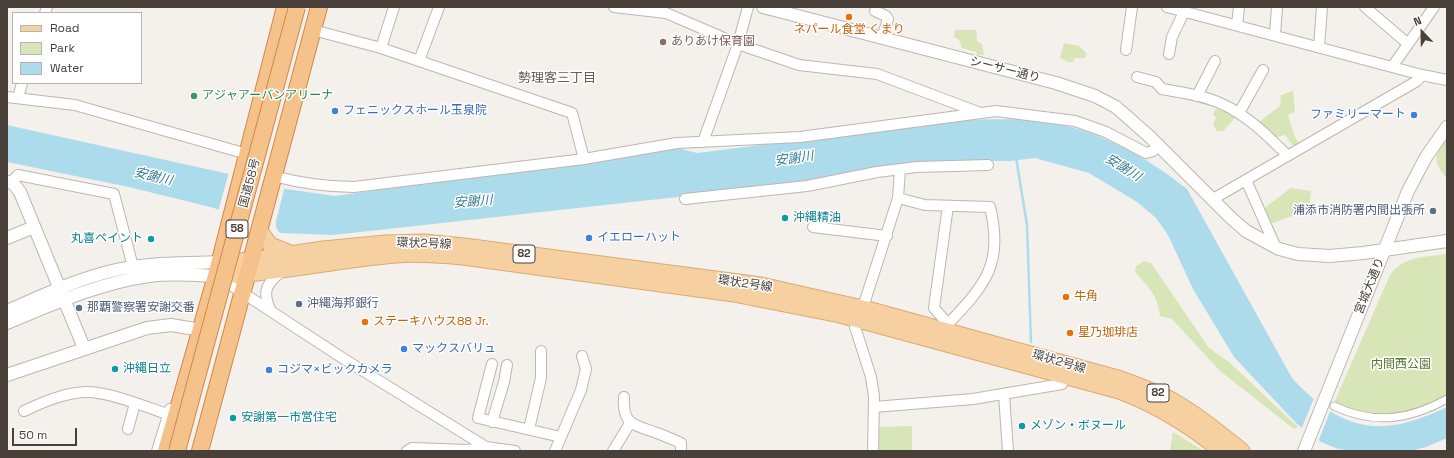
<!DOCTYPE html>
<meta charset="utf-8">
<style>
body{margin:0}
#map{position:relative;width:1454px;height:458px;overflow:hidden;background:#f4f0eb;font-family:"Space Grotesk",sans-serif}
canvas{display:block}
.frame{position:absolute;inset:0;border:8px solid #484039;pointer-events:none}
.legend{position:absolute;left:12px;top:12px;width:130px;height:72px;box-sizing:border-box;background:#fff;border:1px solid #b6b3b0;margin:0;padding:5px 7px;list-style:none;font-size:12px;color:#484039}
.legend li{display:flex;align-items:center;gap:8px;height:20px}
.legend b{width:20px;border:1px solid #b6b3b0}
.north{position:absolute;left:1402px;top:12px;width:40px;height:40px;-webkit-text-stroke:3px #fff;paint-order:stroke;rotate:338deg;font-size:11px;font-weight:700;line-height:16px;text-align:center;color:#484039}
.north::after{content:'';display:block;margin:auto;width:14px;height:18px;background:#484039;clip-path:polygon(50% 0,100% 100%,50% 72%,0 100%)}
.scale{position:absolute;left:12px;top:428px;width:65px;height:18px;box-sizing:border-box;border:2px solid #484039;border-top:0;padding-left:5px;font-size:12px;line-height:14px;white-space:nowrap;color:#484039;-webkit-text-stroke:3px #fff;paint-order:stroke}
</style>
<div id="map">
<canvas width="1454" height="458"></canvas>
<div class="frame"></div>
<ul class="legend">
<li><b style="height:5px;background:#f7d0a1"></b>Road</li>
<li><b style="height:11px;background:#d8e5b7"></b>Park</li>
<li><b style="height:11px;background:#acdcec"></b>Water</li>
</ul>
<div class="north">N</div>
<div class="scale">50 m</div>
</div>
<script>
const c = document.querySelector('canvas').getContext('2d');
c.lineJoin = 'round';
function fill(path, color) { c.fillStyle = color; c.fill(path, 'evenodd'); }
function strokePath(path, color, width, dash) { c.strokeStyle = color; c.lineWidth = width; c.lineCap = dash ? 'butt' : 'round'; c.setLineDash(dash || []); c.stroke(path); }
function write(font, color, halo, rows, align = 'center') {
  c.font = font + ' "Space Grotesk","Noto Sans JP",sans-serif'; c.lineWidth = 3; c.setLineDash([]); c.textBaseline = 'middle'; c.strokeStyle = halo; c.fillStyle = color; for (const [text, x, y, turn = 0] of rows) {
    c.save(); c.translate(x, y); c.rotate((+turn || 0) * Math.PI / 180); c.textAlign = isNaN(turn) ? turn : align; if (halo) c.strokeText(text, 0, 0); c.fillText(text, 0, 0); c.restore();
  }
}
fill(new Path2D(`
 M955,30H976L977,41L982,44L984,55H978L976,52L962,48L959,40L954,37Z
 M1064,43L1079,46L1087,54L1085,58H1075L1073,62H1068L1060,58Z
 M1293,91L1295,112L1288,115L1295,137L1299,143L1293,146L1285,135L1277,137L1259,122L1280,106L1281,95Z
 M1216,109L1226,112L1235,118L1223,131H1217L1213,125L1216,118L1213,114Z
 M1447,138V178C1432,161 1434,156 1447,138Z
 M1291,188L1311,191L1309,210L1270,224L1263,209Z
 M1447,254V395C1410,416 1374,425 1334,403L1390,275C1403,256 1426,257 1447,254Z
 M1144,261L1151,263L1209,348L1229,362L1298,427L1294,429L1220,371L1172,319L1160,316C1158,295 1148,287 1135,272L1136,266Z
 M912,426V451H877L878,427Z
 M1173,432L1204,451H1170Z`), '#d8e5b7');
fill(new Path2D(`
 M960,120C986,120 1013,118 1039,121C1094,127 1144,155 1187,189L1292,378C1342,432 1381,439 1447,407V438L1426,447L1409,451H1353L1338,449L1321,442L1297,424L1234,357L1193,289L1168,235L1156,218L1137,202L1089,173L1035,158L1011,161H964L796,184L333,235L281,233L214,208L129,187L7,162V125L229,174L286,189L335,196L678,148L697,153Z`), '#acdcec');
fill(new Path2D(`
 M229,172L285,186L276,221V227L280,234L218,212Z
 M1314,398L1331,409L1318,442L1301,430Z`), '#f4f0eb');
strokePath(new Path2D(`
 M1016,157L1027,225L1031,342`), '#acdcec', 2.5);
const pedestrian = new Path2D(`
 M1334,406C1374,425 1409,420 1447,399`);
const minor = new Path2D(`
 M614,7L666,13L738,44L799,65L877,74L978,112
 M1167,7L1422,75L1447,80
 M1365,7L1407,43
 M875,11L886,16L888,19L882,38
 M45,13L47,7
 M1237,25L1239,7
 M313,30L381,48L572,113L584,159
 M1275,35L1277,7
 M1319,47L1322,7
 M381,48L394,7
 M1126,50L1132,7
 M1169,54L1172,37L1184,12
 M419,61L439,7
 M1392,67L1434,7
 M1137,77L1156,82L1162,89C1182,93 1203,95 1222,104C1247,115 1268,136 1287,155
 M1197,96L1215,61
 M7,97L75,105L247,154
 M18,98L22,83
 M1239,113L1263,70
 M703,142L738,44L748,7
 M273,176C300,183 326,187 354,187L584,159L677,143L800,137L996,111L1075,121L1106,132L1146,153L1153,151L1158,145
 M1246,180L1276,248
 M11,182L18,175L114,194L133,267
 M898,198L900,170
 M685,199L807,186L877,172L917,167L988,165
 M1213,199L1417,81L1422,75
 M813,227L887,236
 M220,278L344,359L486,447L515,451
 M271,311C261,291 267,283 283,270
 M945,329L948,324L934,308L948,206
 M492,364L478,418L561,437
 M1004,395L1008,451
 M624,397C622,424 634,425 654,432C663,435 672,439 681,443V451
 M874,407L973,399L1062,384L1066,371
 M24,411C43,402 66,392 88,392C109,392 147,407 167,414
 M492,422L504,382L507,365
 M128,429L135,403
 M529,429L541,378V351
 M157,451L170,409
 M407,451L412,448L468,450L486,447
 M555,451L581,390L586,369L582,356
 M613,451L630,423
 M873,451L874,396L871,377L855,327C854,316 857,309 865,301L898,198L925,205L990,207C1004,264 985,285 948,324`);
const tertiary = new Path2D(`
 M763,7L1056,83L1095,96L1116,107L1150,137L1231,218L1246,231L1279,249L1298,254L1330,256L1363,253L1447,241
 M7,182L13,183L20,192L84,348
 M7,238L34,227
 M7,311C42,296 79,278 116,270C150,262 185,264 220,262
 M7,323C53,304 99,283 149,276C171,273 194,275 216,276
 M7,375L147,328L171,325L201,330
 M1304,451L1408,191L1426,157L1447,127`);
const primary = new Path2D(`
 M259,229L270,245L290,253
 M220,262L252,260L323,249L386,243L424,242L464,246L761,285L871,310L1121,379C1140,386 1160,393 1177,403C1201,417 1221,434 1242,451
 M216,276C277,274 335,260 396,255C418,253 441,255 463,257L734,294L840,315L1119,391C1157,405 1189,425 1221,451`);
const trunk = new Path2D(`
 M166,451L216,276L285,7
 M200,451L319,7`);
strokePath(pedestrian, '#bfb6ae', 9);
strokePath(minor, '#bfb6ae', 12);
strokePath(tertiary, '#bfb6ae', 14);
strokePath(primary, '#dcaa71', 17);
strokePath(trunk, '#d28846', 18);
strokePath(pedestrian, '#fff', 7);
strokePath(minor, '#fff', 10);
strokePath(tertiary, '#fff', 12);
strokePath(primary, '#f7d0a1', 15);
strokePath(trunk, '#f5c28c', 16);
const trunkBridge = new Path2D(`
 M177,451L297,7`);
strokePath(trunkBridge, '#d28846', 18, []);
strokePath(trunkBridge, '#f5c28c', 16);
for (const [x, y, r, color] of [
 [849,17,4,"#e8710a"],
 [663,42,4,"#8d6e63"],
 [194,96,4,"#2e9e5b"],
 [335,111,4,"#3f7fe0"],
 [1414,115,4,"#3f7fe0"],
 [1433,211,4,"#5c6f8a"],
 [785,218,4,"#0f9aa8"],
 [589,238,4,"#3f7fe0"],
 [151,239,4,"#0f9aa8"],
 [1066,297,4,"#e8710a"],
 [299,304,4,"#5c6f8a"],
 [79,308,4,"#5c6f8a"],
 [365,322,4,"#e8710a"],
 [1070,333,4,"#e8710a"],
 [404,349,4,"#3f7fe0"],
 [115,369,4,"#0f9aa8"],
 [269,370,4,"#3f7fe0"],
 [233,418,4,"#0f9aa8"],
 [1022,426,4,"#0f9aa8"]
]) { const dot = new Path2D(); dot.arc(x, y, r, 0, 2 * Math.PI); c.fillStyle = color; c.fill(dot); strokePath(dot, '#fff', 1.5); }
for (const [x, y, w] of [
 [237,229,22],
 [524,254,22],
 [1158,393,22]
]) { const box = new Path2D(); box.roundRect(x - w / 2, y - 9, w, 18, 3); c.fillStyle = '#fff'; c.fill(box); strokePath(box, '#484039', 1); }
write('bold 11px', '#484039', null, [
 ["58",237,229],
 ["82",524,254],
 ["82",1158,393]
]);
write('12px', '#c56008', '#fff', [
 ["ネパール食堂 くまり",849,30,"center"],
 ["牛角",1074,297],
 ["ステーキハウス88 Jr.",373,322],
 ["星乃珈琲店",1078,333]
], 'left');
write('12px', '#785e54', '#fff', [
 ["ありあけ保育園",671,42]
], 'left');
write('12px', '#484039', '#fff', [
 ["シーサー通り",1005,70,14],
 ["国道58号",250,183,-75],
 ["環状2号線",424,244,2],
 ["環状2号線",745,284,8],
 ["宮城大通り",1370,286,-68],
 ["環状2号線",1059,362,16]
]);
write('12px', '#27864d', '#fff', [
 ["アジャアーバンアリーナ",202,96]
], 'left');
write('12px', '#366cbe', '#fff', [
 ["フェニックスホール玉泉院",343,111],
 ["ファミリーマート",1406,115,"right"],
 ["イエローハット",597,238],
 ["マックスバリュ",412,349],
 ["コジマ×ビックカメラ",277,370]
], 'left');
write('12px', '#4e5e75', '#fff', [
 ["浦添市消防署内間出張所",1425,211,"right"],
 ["沖縄海邦銀行",307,304],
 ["那覇警察署安謝交番",87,308]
], 'left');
write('12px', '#0d838f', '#fff', [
 ["沖縄精油",793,218],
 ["丸喜ペイント",143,239,"right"],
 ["沖縄日立",123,369],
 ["安謝第一市営住宅",241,418],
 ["メゾン・ボヌール",1030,426]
], 'left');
write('12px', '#567630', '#fff', [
 ["内間西公園",1401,365]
]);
write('13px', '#6a5c51', '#fff', [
 ["勢理客三丁目",557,78]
]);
write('italic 13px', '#337c96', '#fff', [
 ["安謝川",794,159,-8],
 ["安謝川",1123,168,32],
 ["安謝川",153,177,13],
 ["安謝川",473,202,-4]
]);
</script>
